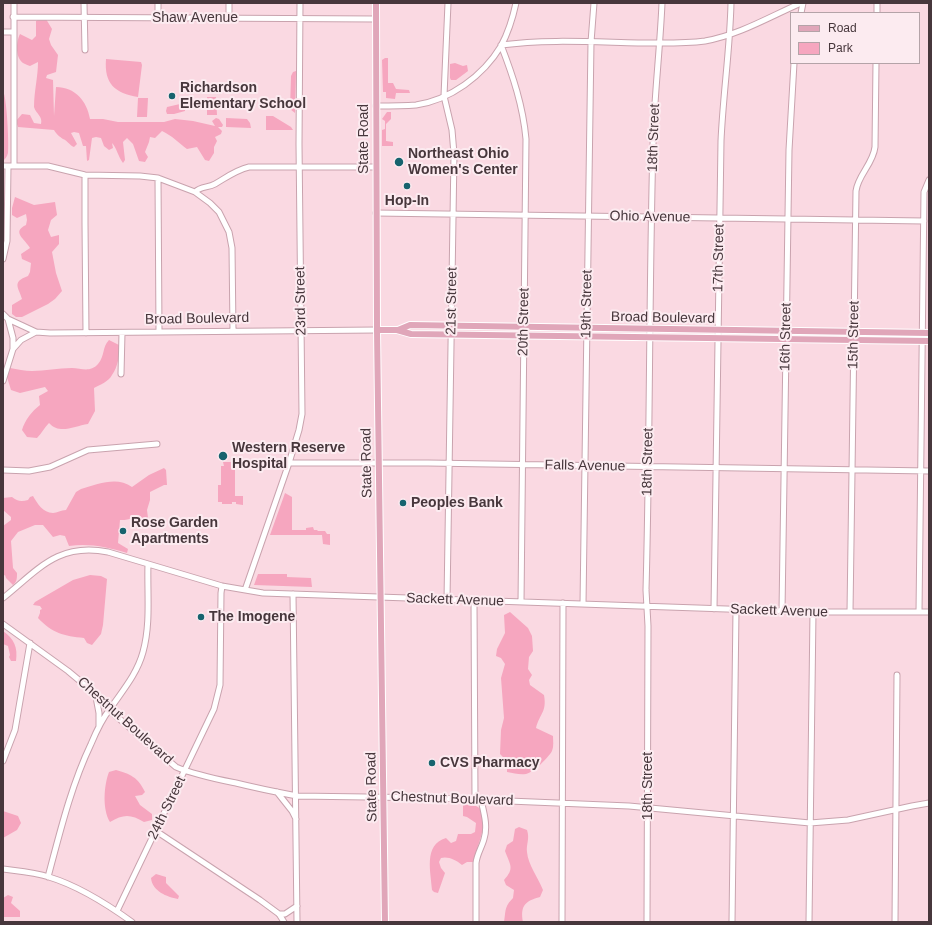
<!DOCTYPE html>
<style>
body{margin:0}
#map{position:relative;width:932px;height:925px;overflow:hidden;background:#fad9e2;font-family:Arial,sans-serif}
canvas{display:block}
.frame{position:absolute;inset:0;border:4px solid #47373c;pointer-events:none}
.legend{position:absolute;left:790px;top:12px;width:130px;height:52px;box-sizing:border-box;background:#fcebf0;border:1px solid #b4a3a8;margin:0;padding:5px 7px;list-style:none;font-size:12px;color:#47373c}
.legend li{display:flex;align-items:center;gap:8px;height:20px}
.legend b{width:20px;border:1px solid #b4a3a8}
</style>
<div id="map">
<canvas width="932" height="925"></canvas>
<div class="frame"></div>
<ul class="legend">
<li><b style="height:5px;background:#e0a6b9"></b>Road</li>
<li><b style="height:11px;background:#f6a6bf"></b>Park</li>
</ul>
</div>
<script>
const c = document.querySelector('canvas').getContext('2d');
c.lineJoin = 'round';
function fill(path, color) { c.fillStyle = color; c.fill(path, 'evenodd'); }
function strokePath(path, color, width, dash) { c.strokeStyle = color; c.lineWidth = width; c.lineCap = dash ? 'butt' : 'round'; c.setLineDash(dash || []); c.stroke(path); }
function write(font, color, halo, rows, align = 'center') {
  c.font = font + ' Arial,sans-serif'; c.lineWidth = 4; c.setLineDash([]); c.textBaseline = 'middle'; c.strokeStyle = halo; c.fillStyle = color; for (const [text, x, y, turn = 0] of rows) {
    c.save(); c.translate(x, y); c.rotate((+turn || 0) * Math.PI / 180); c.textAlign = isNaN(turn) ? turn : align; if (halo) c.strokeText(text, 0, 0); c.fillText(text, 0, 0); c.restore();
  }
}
fill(new Path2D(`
 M41,18L46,19L52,29L49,39L51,45L58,55L56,72L47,75L46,78L53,80L54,116L56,87C75,87 87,101 90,119H103L118,122H164L175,119L193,121L215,126L212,121L216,118L219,119L223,125L222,127H218L222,131L221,134L215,137L217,141L214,147V153L209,161L205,160L197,147L187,149C179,143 171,135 162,131L155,138L150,137L149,142L145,152L148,157L145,162L139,161L133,144L127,138L123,142L125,160L123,163C118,157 117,148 112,143L113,148L109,150L104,146L101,138L96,137L92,138L89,160L87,161L86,146H83L79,133L74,132L71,133L77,144L74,147C69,145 68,141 63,139C59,136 57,135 54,130L18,127L16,121L22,114L30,115L34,123L41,124C43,116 36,114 34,107C34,91 38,77 38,62L30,66C27,65 25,64 23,63C15,57 16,42 20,34L32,40L36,36V21Z
 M385,58H388V83H393L396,89L409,90L410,93H396L395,99L386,98V92H383L382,60Z
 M106,59L141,62L142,65L138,97C115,93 104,84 106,59Z
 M455,63L463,66L467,65L468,71L456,80H451L450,78V64Z
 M296,71L295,113L290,109L291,76L293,72Z
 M3,91C7,98 9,144 8,153C7,157 5,159 3,161Z
 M207,97H216L217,115H207Z
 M138,98H148L147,117H137Z
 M180,104H184L185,106V111L174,114H167L166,111L167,107Z
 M387,112H391V119L386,124V141L393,142V146H382V130L385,129V121L382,119Z
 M266,116H273L291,127L293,130H266Z
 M226,118L247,119L250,123L251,128L226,127Z
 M15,197L34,205L55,202L57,215L51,220L48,230L51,237L59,235V244L52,252L56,273L62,291L55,299L48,304L22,317H16L12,314V305L22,299C19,288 11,282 28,276L30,272L31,263L22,259L21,254L30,248C25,239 11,232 26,225L27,220L26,214L17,218L12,215V208Z
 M109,340L119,345C120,354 118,367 112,375C109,381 100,385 94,388L95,411L88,424C74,426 60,435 49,423C44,428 42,433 37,438L27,437L22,430C25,420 32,411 40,405L39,396L48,391L45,387L20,393L11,390L7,377L10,368C17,369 25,371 32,371C45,371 58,368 72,368C81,368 90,373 98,364C105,356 102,347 109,340Z
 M223,462H235V496H243V505L236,504V502H232V504H222V502H218V485H221V466H224Z
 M164,468L166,470L167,485H164L150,492V500L147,510L148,518L144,524C129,514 133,521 120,520L118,543L128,549L127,553C107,547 89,543 69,546L65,536L60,535L53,537L43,525H35L18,532L11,541L13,568L17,573C17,578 17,582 13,585L6,578L5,575L3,576V526L11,520V517L3,510V498L12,497C17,501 21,502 28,500L30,497L33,496C37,503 43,513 53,513C57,513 61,510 66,510L76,492L81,489C98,484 117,476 132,487L149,475Z
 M285,493L292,497V530H306V528L313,527L314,530H317L318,531H325L327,534H330V545L323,544L322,535H270Z
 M258,574H287V577L311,578L312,587L254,585Z
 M90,575L101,576L107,579L103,625L101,634L92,645L87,643L84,638C64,636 52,633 38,618L40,613V610L42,609L40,606L33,605L35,602L73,580Z
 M510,612L528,628L532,636L533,651L529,657L528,669L532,675L529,680L530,685L544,695C547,712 540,713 536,728L553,736C553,741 554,746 552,751C548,758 534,772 526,774C519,775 514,773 507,772V761L500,754L501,730L504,718L501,678L505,664L501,658L496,656L497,649L505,633L504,615Z
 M3,631C14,639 18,647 16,661H11L9,657L10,655L8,646L3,644Z
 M116,770C130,774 138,777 145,792L142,795L135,796L140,805L152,814V820L144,822C131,814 123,814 110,822C102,809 104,785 109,772Z
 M463,804C467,805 472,805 476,806C494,814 475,849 474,862H467L462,865C456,860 448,856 441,858L439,862L441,868L445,873L438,893L434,892L432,890C431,872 423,845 446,838L451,843L456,841L458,834H471L475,832L476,823L467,817L463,816Z
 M3,811L18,816L21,823L17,830L3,838Z
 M519,827L527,830C530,839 526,844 527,852C528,865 538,877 543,890L540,897C525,901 520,906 523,922H504C506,911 504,907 513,898L514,890L506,885L504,880C515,868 510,865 505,851L507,845L513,841L515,829Z
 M156,874L166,877V883L179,896L178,899C167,897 152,891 151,878Z
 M8,895L13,897L11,903L20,911V917H3V898Z`), '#f6a6bf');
const minor = new Path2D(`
 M14,3V165
 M84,3L85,50
 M229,3V18
 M801,13L803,3
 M877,13V3
 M13,17L376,19
 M158,18V3
 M3,32H13
 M376,106C389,106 403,106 416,105C450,100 483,76 501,46C508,33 513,17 516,3
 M3,166H48L85,175L140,176L158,178L195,192C201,186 208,188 215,184C227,177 236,170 249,167H376
 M85,175V223L86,333
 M158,178L159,332
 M195,192L210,203L219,212L229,232L232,248L233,331
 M376,213L924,221
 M3,259L7,241L8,166
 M3,314L8,319L36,332L50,333L377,330
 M8,319L13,338V349
 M121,374L122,333
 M3,381L13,349L21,340L36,332
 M289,463H428L929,471
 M3,470L29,471L50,467L88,450L157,444
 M245,590L289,463L299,430L302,414L299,144L300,3
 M293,594C294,703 296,813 297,922
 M3,598C38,570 58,542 108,552L222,586L263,593L813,612H929
 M447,600L454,154L452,130L444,96L448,3
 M474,601L475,800
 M521,602L526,139C523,106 513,76 501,45C546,39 592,42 638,43C660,43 683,44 705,41C739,35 769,17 801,3
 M583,604L589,180L591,42L594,3
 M714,609L721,141C723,95 730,49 731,3
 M782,611L789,150L794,63
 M850,612L856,191C858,175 873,164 875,147L876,63
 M919,612L924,192L929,180
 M3,624L68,671L86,686L109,710L176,767C195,775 216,779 236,783C256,788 276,792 297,796L437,798L629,806L810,823L848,820L912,806L929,803
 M96,697L99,713V726
 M3,761L15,730L30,643
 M277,792L292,811L296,819
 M156,831L260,900L279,914L284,922
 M3,869C18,871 34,872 49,877C79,886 107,904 132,922
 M48,877C60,832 71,786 91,744C96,732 102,719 110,709C123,690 137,674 143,652C151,623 147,593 148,564
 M117,911L214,709L220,685L221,593L222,586
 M279,914H285L297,906
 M476,922V863C477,854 482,847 484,839C488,826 484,813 481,800
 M562,922L563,603
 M647,922L648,626L646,590C650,442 649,293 653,145C654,98 660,50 662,3
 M732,922L736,610
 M809,922L813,612
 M895,922L897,675`);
const major = new Path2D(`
 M376,3L377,330L385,922
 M377,330H397L411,334L929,341
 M398,330L410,325L929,333`);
strokePath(minor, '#c9a3ae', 7);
strokePath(major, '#fff', 8);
strokePath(minor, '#fff', 5);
strokePath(major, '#e0a6b9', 6);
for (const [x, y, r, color] of [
 [172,96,4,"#17636e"],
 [399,162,5,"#17636e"],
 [407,186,4,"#17636e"],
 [223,456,5,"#17636e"],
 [403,503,4,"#17636e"],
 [123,531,4,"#17636e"],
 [201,617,4,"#17636e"],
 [432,763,4,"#17636e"]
]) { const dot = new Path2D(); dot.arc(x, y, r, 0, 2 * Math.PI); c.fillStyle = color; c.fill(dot); strokePath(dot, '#fcebf0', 1.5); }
write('14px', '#47373c', '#fcebf0', [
 ["Shaw Avenue",195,18],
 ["18th Street",654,138,-88],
 ["State Road",364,139,-90],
 ["Ohio Avenue",650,217,1],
 ["17th Street",719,258,-89],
 ["23rd Street",301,301,-91],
 ["21st Street",452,301,-89],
 ["19th Street",587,304,-89],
 ["Broad Boulevard",663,318,1],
 ["Broad Boulevard",197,319,-1],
 ["20th Street",524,322,-89],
 ["15th Street",854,335,-89],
 ["16th Street",786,337,-89],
 ["18th Street",648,462,-89],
 ["State Road",367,463,-91],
 ["Falls Avenue",585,466,1],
 ["Sackett Avenue",455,600,2],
 ["Sackett Avenue",779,611,2],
 ["Chestnut Boulevard",125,721,42],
 ["18th Street",648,786,-90],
 ["State Road",372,787,-91],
 ["Chestnut Boulevard",452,799,2],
 ["24th Street",167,808,-64]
]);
write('bold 14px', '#47373c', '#fcebf0', [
 ["Richardson",180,88],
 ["Elementary School",180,104],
 ["Northeast Ohio",408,154],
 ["Women's Center",408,170],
 ["Hop-In",407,201,"center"],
 ["Western Reserve",232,448],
 ["Hospital",232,464],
 ["Peoples Bank",411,503],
 ["Rose Garden",131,523],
 ["Apartments",131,539],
 ["The Imogene",209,617],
 ["CVS Pharmacy",440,763]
], 'left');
</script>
